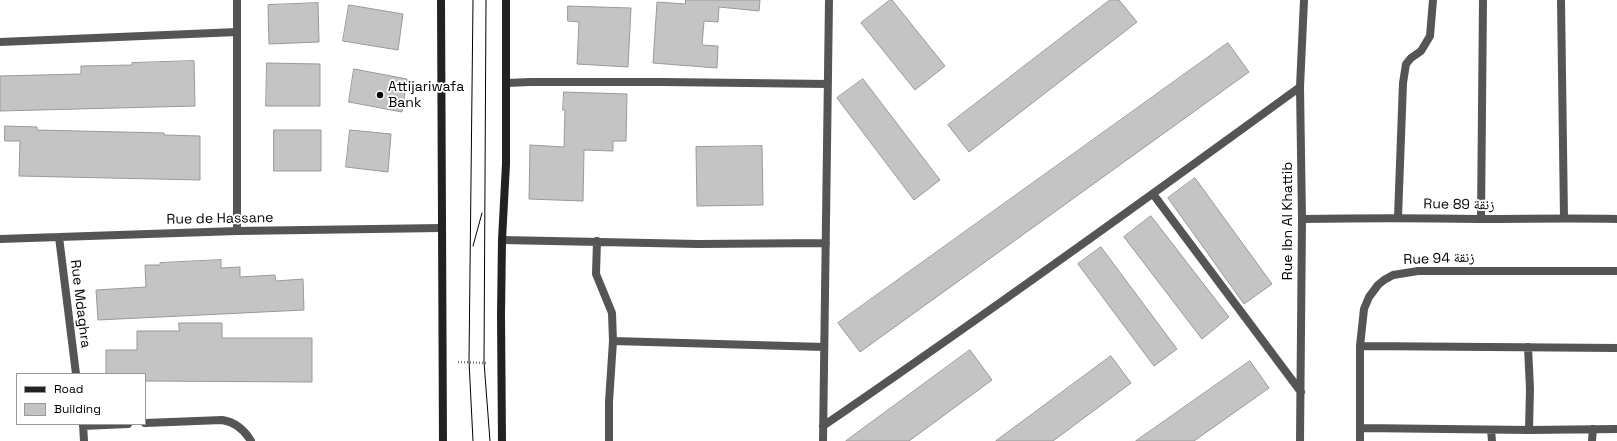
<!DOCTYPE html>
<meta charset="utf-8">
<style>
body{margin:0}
#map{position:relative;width:1617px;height:441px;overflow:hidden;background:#fff;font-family:"Space Grotesk",sans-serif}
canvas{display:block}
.legend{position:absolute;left:16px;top:373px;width:130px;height:52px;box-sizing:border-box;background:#fff;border:1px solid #999;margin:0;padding:5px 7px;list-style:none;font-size:12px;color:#000}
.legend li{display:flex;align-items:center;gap:8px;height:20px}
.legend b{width:20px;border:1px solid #999}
</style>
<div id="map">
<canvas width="1617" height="441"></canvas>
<ul class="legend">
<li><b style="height:5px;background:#222"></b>Road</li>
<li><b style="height:11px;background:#c4c4c4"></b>Building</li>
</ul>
</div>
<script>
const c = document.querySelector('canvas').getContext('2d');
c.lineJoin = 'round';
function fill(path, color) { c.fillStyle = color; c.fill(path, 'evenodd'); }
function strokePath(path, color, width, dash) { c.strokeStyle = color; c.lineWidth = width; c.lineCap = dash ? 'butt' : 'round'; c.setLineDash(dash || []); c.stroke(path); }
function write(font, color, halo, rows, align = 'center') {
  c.font = font + ' "Space Grotesk","Noto Naskh Arabic",sans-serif'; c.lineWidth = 3.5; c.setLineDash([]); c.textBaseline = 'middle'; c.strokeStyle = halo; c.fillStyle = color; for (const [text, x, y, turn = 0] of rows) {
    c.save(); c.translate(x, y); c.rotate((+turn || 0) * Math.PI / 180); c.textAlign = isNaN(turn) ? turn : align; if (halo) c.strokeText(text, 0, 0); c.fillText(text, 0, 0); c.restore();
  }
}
const building = new Path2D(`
 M686,0H760L759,11L719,7L718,22L704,21L702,45L718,46L717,68L653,63L657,2L685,4Z
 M890,0H892L945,66L915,90L861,23Z
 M1110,0H1119L1137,22L969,152L948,125Z
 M318,3L319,42L269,44L268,5Z
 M349,5L403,14L398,50L343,41Z
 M568,6L631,8L628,67L577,64L579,22L568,21Z
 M1228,43L1249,72L860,352L838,323Z
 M194,61L195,106L0,111V76L81,74V66L132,65V63Z
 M267,63L320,64V106H266Z
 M354,69L407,79L402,112L349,102Z
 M863,79L940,180L914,200L837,98Z
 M564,92L627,94L626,141H613V151L584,150L583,201L529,199L530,145L564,147L565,110H563Z
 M5,126L37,127V130L164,133V135L200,136V180L19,176L20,141H5Z
 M274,130H321V171H274Z
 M350,130L391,134L388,172L346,167Z
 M762,146L763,205L697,206L696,147Z
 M1195,178L1272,284L1244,304L1168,198Z
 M1151,216L1229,317L1202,339L1124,237Z
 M1101,247L1177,349L1154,366L1078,264Z
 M221,260V268L240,267V277L275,275L276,281L303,279L304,310L98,320L96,290L146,287L145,265H160V263Z
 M179,323H222V338H312V382L145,381V374H106V350H137V331H179Z
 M970,350L992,380L909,441H846Z
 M1111,356L1131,383L1053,441H996Z
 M1250,361L1269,388L1194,441H1136Z`);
fill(building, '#c4c4c4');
strokePath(building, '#999', 1);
strokePath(new Path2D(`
 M458,362L486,363`), '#777', 2.5, [1, 2]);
strokePath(new Path2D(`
 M237,0V231
 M1561,0L1564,218
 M0,42L237,32
 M507,83L530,82H663L828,84
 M1153,194L1301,392
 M1398,217L1403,83L1406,64L1411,58L1421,51L1430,36L1433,0
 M1302,219C1361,218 1421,218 1481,219C1526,219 1571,218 1617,219
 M1481,219L1483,0
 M59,237L76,374
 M0,239L237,231L441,228
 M502,240L698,244L826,243
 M597,241L596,274L612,313L613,341L609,402V441
 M613,341L824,347
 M1360,346L1617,348
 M1528,347L1530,389L1529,430
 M145,423L222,420C235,422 244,429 251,441
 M83,424L84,441
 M83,426L128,424
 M823,426C984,316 1142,202 1300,87
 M1361,428L1529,430L1617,429
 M1491,430L1492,441
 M823,441L829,0
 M1300,441L1302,219L1300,87L1304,0
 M1360,441V346L1364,309L1369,297L1378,285L1384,280L1393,275L1418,271H1617
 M1592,441L1593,429`), '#555', 8);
strokePath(new Path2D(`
 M441,0L443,441
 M502,441L501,315L502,240L506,164V0`), '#222', 8);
strokePath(new Path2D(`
 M473,0L469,361L473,441
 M486,0L484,362L490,441
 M473,246L482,213`), '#000', 1);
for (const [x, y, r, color] of [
 [380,95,4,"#000"]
]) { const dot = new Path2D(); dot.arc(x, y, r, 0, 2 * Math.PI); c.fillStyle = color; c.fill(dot); strokePath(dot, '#fff', 1.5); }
write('14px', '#000', '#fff', [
 ["Attijariwafa",388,87],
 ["Bank",388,103]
], 'left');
write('14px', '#000', '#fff', [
 ["Rue 89 زنقة",1459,205,1],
 ["Rue de Hassane",220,219,-1],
 ["Rue Ibn Al Khattib",1288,221,-90],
 ["Rue 94 زنقة",1439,259,-2],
 ["Rue Mdaghra",80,304,83]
]);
</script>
